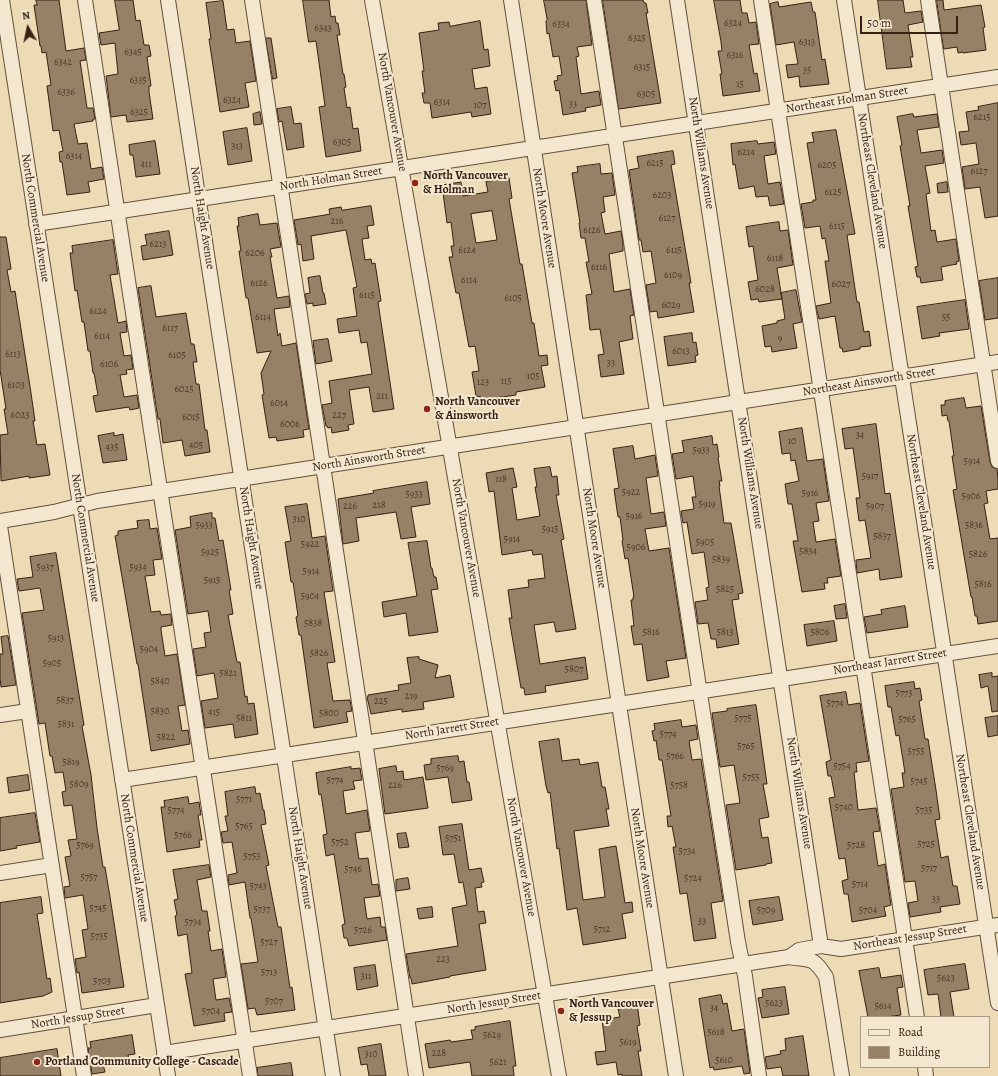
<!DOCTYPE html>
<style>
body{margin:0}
#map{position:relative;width:998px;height:1076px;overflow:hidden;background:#eddbb5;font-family:Alegreya,serif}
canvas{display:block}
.legend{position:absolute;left:860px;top:1016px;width:130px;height:52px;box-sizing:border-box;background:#f3e8cf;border:1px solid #a89884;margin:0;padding:5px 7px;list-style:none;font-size:12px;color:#372013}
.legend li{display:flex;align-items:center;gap:8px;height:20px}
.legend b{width:20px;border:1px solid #a89884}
.north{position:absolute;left:8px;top:8px;width:40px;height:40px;-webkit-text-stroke:3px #f3e8cf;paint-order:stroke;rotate:351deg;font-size:11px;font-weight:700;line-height:16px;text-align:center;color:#372013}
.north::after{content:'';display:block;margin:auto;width:14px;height:18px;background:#372013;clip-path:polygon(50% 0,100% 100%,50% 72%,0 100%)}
.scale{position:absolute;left:860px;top:16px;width:98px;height:18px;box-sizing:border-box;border:2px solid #372013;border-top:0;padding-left:5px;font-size:12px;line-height:14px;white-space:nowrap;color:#372013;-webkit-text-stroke:3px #f3e8cf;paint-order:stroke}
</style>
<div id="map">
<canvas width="998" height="1076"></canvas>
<ul class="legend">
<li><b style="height:5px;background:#f3e8cf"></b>Road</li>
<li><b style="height:11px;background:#968167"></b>Building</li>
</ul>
<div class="north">N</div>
<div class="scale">50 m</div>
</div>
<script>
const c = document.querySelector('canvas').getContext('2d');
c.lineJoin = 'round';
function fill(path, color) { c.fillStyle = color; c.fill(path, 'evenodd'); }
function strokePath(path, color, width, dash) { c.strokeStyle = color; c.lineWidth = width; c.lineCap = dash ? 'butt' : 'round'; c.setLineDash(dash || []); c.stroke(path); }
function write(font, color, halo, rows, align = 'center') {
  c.font = font + ' Alegreya,serif'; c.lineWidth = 4; c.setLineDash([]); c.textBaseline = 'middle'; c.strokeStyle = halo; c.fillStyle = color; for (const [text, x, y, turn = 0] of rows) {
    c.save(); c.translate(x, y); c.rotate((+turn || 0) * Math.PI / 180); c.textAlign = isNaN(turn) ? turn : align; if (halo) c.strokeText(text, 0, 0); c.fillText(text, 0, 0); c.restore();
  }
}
const building = new Path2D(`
 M36,0H59L66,51L84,48L86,60L80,61L87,108H93L95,119H93V121L74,124L78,144L87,143L91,169L102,167L104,179L88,182L90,192L67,195L62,162H60L59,152L63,151L59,130L53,131L47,86L51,85L46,52L42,53L41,46H40L34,5H37Z
 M115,0H133L136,21L140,20L144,45H149L151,56L147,57L151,86H149V92L153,119L127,122L126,115L111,117L106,76L118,74L115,43L101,45L99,33L119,30Z
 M303,0H329L331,17L335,16L336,23H338L340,35H337L343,74H344L346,87L344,88L347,108L350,107L353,129L358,128L361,151L326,157L319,107L325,106L316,41L309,42Z
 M544,0H586L592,45L577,47L579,56L576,57L581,94L599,91L601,105L585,108L586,111L563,115L560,95L559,90L556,91L554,81L558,80L557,76L562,75L559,56L553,57L549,33L547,34L546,21L547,20Z
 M603,0H643L644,3H646L648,13H646L661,103L619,109Z
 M714,0H740L742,13H747L749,23L756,22L759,44L749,45L754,74L757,73L760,91L723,96L720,74H722L718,51H722L721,42Z
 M878,0H903L905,13L921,11L923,22L908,25L913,57H910L912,67L887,69Z
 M937,0H943L944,10L981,5L985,27L983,28L986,50L963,53V52L958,53L957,47L944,49Z
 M223,1L227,30L234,29L236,43L250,41L256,81L245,83L249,107L220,112L209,39H211L206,3Z
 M778,2L779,7L811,2L813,12H815L822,60L825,59L829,84L800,87L799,76L788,78L786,65L798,64L794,42L776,45L770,4Z
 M480,21L484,50L488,49L490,66L472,69L475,89L487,87L491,114L472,117L471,112L432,118L430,103H424L422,93H425L422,71H424L419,33L439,30L438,23L449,22L450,26Z
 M266,38H271L277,78L273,79Z
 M998,103V216L985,218L980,187L965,189L962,167L979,164L976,143L961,145L959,132L969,131L966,112L979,110L978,107Z
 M291,107L294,124L301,123L304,147L287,150L282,121L279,122L277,109Z
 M260,112L262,124L254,125L253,114Z
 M913,114L914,117L937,114L939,127L917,130L921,153L942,150L944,163L925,166L930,193L926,194L931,231L935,230L937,242L956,239L959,261L956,262L957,264L941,267L943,280L921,283L920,277H917L915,267L918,266L908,206H910L900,146L902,145L897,117Z
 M247,128L252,161L228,165L223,132Z
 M836,130L855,234L847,235L857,302H859L864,332L869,331L871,346L860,347V349L843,352L842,348H840L835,316L819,319L816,306L831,303L825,261H829L825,238L822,239L820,226L805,228L801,204L813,202V200H816L807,143L814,142L812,133Z
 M155,141L160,174L136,177L133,155H130L129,145Z
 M757,141L758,144L774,142L776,154L764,156L768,184L780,182L784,204L770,206L768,196L756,197L754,186L739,189L735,164L733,165L731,144Z
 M673,151L675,164L671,165L691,283H689L694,312L658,318L657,311L650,312L646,285L656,283L651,251L643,252L641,240H639L629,170L639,168L637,157Z
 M600,164L601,174L612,173L615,195L603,197L605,212L601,213L605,234L621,231L623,243V251L609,254L614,292L630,289L634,315L630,316L633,339L619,342L624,374L601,377L598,355L604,354L600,329L590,330L586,295L592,294L586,262H589L585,238H581L579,223H580L572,173L578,172L577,167Z
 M509,178L512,198L509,199L520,264H522L532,323H534L539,356L547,355L548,365L541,366L545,387L516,392V395L481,400V397L476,396L472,372L479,371L475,346L469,347L459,293H456L449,257H453L451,246H454L451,222L447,223L442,185L461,182L463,196L488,192L486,182ZM492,211L497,240L476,243L471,214Z
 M947,182L948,192L938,193L937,184Z
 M371,206L374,225L367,226L369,238L362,239L365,260L371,259L372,264L375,263L381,301L378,302L394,409L373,412L369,387L349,390L354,424L348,425L349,430L332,433L331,427L328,428L327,426H326L322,405L332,403L329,381L372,374L367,342L361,343L359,330L339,333L337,319L357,316L353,288L357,287L346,230L311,236L314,259L303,261L301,244L298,245L294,220L325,215L330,214L329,209L341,207L342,210Z
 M258,214L260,225L277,223L281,247L270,249L272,257H270L277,298L289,296L290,307L274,309L278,336L280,333L282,346L296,343L309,429L303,430L304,437L277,441L276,437L269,438L262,395L264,394L261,373L271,351L257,353L248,298H246L239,251H241L237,226H239L238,218Z
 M779,222L780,231L788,230L793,265L777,268L782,299L759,302L758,299L751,300L748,282L758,280L753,246L749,247L746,227Z
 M169,231L173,255L143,260L141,246L147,245L145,235Z
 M0,237H6L11,269L7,270L11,292L15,291L31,393L35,421H33L37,445L45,444L50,475L29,478V476L1,481L0,435L8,434L4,409H6L0,370Z
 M113,240L118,274L110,275L118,323L126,321L127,332L120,333L124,356L131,355L133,369L126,370L127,374L120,375L124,397L137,395L139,408L130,410L129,407L96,412L93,396L98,395L94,373H93L90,351H88L84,322H82L77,290L75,291L70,253H73L72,246Z
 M320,276L323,293H324L326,304L313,306V303L307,304L305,294L310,293L308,278Z
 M998,278V318L985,320L979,281Z
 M151,286L156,317L186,313L191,344H194L197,362H193L196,384H199L205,430H207L210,452L185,456L182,440L163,443L160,419H158L138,288Z
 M796,290L802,322L793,324L797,348L772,352L771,346L765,347L762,326L777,323V321L785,319L781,293Z
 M965,300L969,329L939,333L940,336L922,339L917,307Z
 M692,333L693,343L696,342L698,355L695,356L696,362L668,366L664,337Z
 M328,339L332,361L316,364L313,341Z
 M964,398L966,408L981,406L990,462L992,467L997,469L998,478V489L986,491L988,503L984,504L990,539L998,538V621L978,624L977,616H975L972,597H971L953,490L957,489L952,456H954L949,421H948L947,415L942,416L941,405H945V401Z
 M876,424L885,494L890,493L902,577L880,580L879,569L857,573L856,560L871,558L865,520L859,521L856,498H860L853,448L845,449L842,429Z
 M802,428L807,461L823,459L829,501L816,503L819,521L813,522L816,542L835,539L841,576L827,578L828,583H824L825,589L802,592L793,541H798L792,504H788L785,484L799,481L795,460L791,461L790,453L782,454L779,432Z
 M114,433V436L123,434L127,460L103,463L98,436Z
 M712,436L713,445L717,444L719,457L718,458L722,481H719L720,486H719L724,523H731L743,593L738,594L739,599L732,600L739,644L717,648L716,639H711L708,623L698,624L695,602L708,600L706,588L709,587L704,552L692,554L687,522L683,523L681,511L694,509L692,497H696L693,476L676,479L672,454L684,452L682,441Z
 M633,446L635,459L655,455L658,476L646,478L651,514L664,512L666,526L645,529L649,551L669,548L686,658L666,661L669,677L647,681L642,644L634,645L631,626H634L631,600H633V597H634L628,558L625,559L622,541L623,540L620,517H618L614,489L619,488L613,449Z
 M550,467L552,477L557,476L559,495H556L564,539L561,540L576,629L556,632L554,622L534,625L540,664L585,657L588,679L545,686L546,692L525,695L524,688H521L517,665L509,618H512L508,590L529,587L528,580L545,578L542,554L533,555L532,550L502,555L494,491L489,492L486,473L513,468L517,487L512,488L517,520L540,516L535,487H537L534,469Z
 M427,482L430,504L411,507L416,537L401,539L396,512L356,518L359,541L343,544L338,499L374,493L373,491Z
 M307,504L312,538L325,536L333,591L324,592L335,662L327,663L333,701L350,700L352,711L346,712L348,722L314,728L301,635H299L296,617L298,616L293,582H291L285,542L291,541L285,507Z
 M212,513V518H215L219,541L223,540L231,590H229L233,614L228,615L237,662H240L245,697L247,696L248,704L254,703L258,734L235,738L233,724L205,728L201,701L218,698L214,673L197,676L193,649L206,647L204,633L211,632L208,611L188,614L175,530L191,527L190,517Z
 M149,520L150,529L157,528L162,559L153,560L155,575L145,576L151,612L160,611L161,615L171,614L172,625L161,627V630L165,656L177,654L185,705L178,706L182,731L188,730L190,744L151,751L138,664H137L115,536L118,535V531L138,528L137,521Z
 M427,541L431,568H432L434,577H436L438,589L431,590L438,632L409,636L406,613L384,617L382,602L417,596L408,543Z
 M56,553L82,713L84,725L82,726L91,775L97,828L103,867H105L110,897L124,987L82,993L79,972L77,973L75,959L86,957L82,930L88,929L83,895L65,898L64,887L70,886L65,857L71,856L68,840L77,839L72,805L64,806L62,792L66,791L63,772L55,773L52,756H50L45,723L39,724L22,613L44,610L40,588L19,591L17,579L33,577L30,557Z
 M845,604L847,618L836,619L834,606Z
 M905,606L908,627L867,633L864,617L882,614L881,610Z
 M834,621L837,641L807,646L804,625Z
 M8,636L16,685L1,687L0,678V654H3L1,637Z
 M419,657V659L438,665L435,678L450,675L454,697L423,702L424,709L402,712V709L371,714L367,697H368V695L399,690L398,685L411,683L407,658Z
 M992,673V677L998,676V711L992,712L988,686L981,688L979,675Z
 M914,682L915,689L920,688L922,700L919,701L925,739H928L936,790L940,819L935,820L941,858L948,856L953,886H957L960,904L940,907L941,912L910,917L908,903L918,901L915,881L905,882L891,789L904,787L902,773H905L899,735L896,736L891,707H888L885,686Z
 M846,692L848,705L860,703L869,761L856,763L857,772H854L858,810L876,808L880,831L873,832L878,866L885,864L891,905L884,907L886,916L852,922L848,894H844L842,881L848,879L845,858L839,859L829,798L835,797L831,776H828L826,762L831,760L820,696Z
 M756,705L767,784H763L769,817L759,819L762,838L768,837L772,863L766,864V865L736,870L726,805L740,803L734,765L720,767L712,713L727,711V709Z
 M998,716V735L988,737L985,718Z
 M681,720L682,727L696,725L698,739L689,741L692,760L701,759L723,901L711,903L716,938L694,941L687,893L680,894L673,847H676L672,826L668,827L667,816H671L662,760H659L656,740L654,741L652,731L655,730L654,724Z
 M559,739L562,761L579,759L580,765L598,762L602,787H605L609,809H606L609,826L574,831L583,900L605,897L599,849L616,846L625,903L632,902L633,912L622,914L626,938L583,945L577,908L567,910L559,848L557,849L550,792L548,793L546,786L539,742Z
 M458,756L459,762L464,761L467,782H469L472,800L452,803L448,777L426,780L424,765L431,764V759Z
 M396,766L397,772L403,771L404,780L423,777L428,808L385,814L379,769Z
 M351,767V769L360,768L362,780L353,781L355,789L343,791L346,814L367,810L370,831L355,833L359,859L368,858L372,885L378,884L380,896L364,898L367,919L380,917L381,927H385L387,940L349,946L347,938H344L342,925L345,924L334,854L326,856L323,835L327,834L321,794L319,795L316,773Z
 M28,775L30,790L9,793L7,778Z
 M255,787L256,794L260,793L263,810H264L266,824L261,825L269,865L266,866L278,927H281L290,988L292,987L295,1010L257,1015L255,1008L248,1009L241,964L258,962L251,918H250L245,882L229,885L228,875L237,873L232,842L223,843L221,832L228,831L225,816H228L225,792Z
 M188,797L189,804L199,802L201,815H198L202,840H199L200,847L167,852L161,807H165L164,801Z
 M35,813L40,842L16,846L17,848L0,851V818Z
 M462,824L469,870L481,868L484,882L481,883L482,887L475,888L478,912L484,911L486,923L479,924L486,970L450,976V977L412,984L411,978H410L406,954L458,946L452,908L467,905L463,882L459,883L454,854L443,855L439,827Z
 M406,833L409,847L399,848L397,834Z
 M209,865L211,877L197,880L202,911H207L210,931H208L211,951L222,949L226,977L213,979L216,1000L229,998L232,1012L224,1013L225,1021L194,1026L185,974L192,973L187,934L178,936L175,916L177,915L174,900L178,899L173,870Z
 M408,878L410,889L396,891V880Z
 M41,897L43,913L37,914L47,979L50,978L52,992L43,996L0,1003V903Z
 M779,897L783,920L753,925L749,901Z
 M432,907L433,917L419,919L417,909Z
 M965,964L969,989L950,992L954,1017H941L938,994L928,995L924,970Z
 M375,965L378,986L357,990L354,968Z
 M879,968L881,978L901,975L903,987L897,988L901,1015L885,1017H868L859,971Z
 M785,987L789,1014L762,1018L758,998L763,997L762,990Z
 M721,995L723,1004L727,1003L732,1031L744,1029L750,1073L744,1074L742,1066L714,1070L713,1067L710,1068L699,999Z
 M637,1003L640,1025L637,1026L641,1051H638L642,1076H622V1074L618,1075L616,1062L597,1065L595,1052L606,1051L602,1020L620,1017L618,1009L625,1008L624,1005Z
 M510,1021L516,1066H513L514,1076H472L470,1062L429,1068L425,1044L450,1040L451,1042L473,1039L471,1030H475V1027Z
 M132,1035L135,1054L128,1055L129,1060L103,1064L105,1072L92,1074L88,1048H91L90,1042Z
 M803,1036L809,1076H783L781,1067L767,1069L765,1057L781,1054L780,1051L786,1050L785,1039Z
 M381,1044L386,1076H369L367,1064L361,1065L358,1048Z
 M57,1049L61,1076H0V1058Z
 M291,1063L293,1076H258L257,1068Z`);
fill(building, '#968167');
strokePath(building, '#372013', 1);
const minor = new Path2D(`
 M2,0L168,1076
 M85,0L250,1076
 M168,0L333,1076
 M252,0L416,1076
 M372,0L559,1076
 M511,0L676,1076
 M594,0L738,942L745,976L759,1076
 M677,0L821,946
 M761,0L917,1017
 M844,0L998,1003
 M928,0L998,461
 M36,224L998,77
 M0,521L54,512L97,501L998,362
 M0,526L84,1076
 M0,715L28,711
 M122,780L998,646
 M0,873L52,865
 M789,957C811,961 813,956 826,977L842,1076
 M0,1030L157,1005
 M164,1053L789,957L799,950L821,946L841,949L998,925
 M925,1067L926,1076`);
strokePath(minor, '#644f3c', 16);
strokePath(minor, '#f3e8cf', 14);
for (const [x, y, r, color] of [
 [415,183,4,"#8f2418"],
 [427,409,4,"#8f2418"],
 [561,1011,4,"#8f2418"],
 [37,1062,4,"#8f2418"]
]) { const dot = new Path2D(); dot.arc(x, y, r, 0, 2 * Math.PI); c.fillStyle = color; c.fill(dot); strokePath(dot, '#f3e8cf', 1.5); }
write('10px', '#4f3828', null, [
 ["6324",733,24],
 ["6334",561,25],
 ["6343",323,29],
 ["6325",637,39],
 ["6313",807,43],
 ["6345",133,53],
 ["6316",735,56],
 ["6342",63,63],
 ["6315",642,68],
 ["35",807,71],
 ["6335",138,81],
 ["15",740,85],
 ["6336",66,93],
 ["6305",646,95],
 ["6324",232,101],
 ["6314",442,103],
 ["33",573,105],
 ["107",480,106],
 ["6325",139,113],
 ["6215",982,118],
 ["6305",342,143],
 ["313",237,147],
 ["6214",746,153],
 ["6314",74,157],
 ["6215",655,164],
 ["411",146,165],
 ["6205",827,166],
 ["6127",979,172],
 ["6125",833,193],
 ["6203",662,196],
 ["6127",667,219],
 ["216",337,222],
 ["6115",837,227],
 ["6126",592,231],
 ["6213",158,245],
 ["6124",467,251],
 ["6115",674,251],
 ["6206",255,254],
 ["6118",775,259],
 ["6116",599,268],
 ["6109",673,276],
 ["6114",469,281],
 ["6126",259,284],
 ["6027",841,285],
 ["6028",765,290],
 ["6115",367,296],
 ["6105",513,299],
 ["6029",671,306],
 ["6124",98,312],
 ["6114",263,318],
 ["55",946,318],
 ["6117",170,329],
 ["6114",102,337],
 ["9",780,339],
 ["6013",681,352],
 ["6113",13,355],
 ["6105",177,356],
 ["33",611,364],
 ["6106",109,365],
 ["105",533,377],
 ["115",506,382],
 ["123",483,383],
 ["6103",16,386],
 ["6025",184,390],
 ["211",382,397],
 ["6014",279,404],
 ["6023",20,416],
 ["227",339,416],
 ["6015",191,418],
 ["6006",290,425],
 ["34",860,436],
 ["10",792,442],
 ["405",196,446],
 ["435",112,448],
 ["5933",701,451],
 ["5914",972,462],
 ["5917",870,477],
 ["118",501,480],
 ["5922",631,493],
 ["5916",810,494],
 ["5933",414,495],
 ["5906",971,497],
 ["5919",707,505],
 ["218",379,506],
 ["226",350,507],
 ["5907",875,507],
 ["5916",634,517],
 ["310",299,520],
 ["5933",204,526],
 ["5836",974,526],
 ["5915",550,530],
 ["5837",882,537],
 ["5914",512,540],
 ["5905",705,543],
 ["5922",310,545],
 ["5906",636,548],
 ["5834",808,552],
 ["5925",210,553],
 ["5826",978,555],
 ["5839",721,560],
 ["5937",45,568],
 ["5934",138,568],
 ["5914",311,572],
 ["5915",212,581],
 ["5816",983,585],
 ["5825",725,590],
 ["5904",310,597],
 ["5838",313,624],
 ["5816",651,633],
 ["5813",725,633],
 ["5806",820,633],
 ["5913",56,639],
 ["5904",149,650],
 ["5826",319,654],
 ["5905",52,664],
 ["5807",574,670],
 ["5821",228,674],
 ["5840",160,682],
 ["5773",904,694],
 ["219",411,697],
 ["5837",65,701],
 ["225",381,702],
 ["5774",835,704],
 ["5830",160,712],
 ["415",214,713],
 ["5800",329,714],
 ["5811",244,719],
 ["5775",743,719],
 ["5765",907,720],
 ["5831",66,725],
 ["5774",668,735],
 ["5822",166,738],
 ["5765",746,747],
 ["5755",916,752],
 ["5766",675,757],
 ["5819",71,763],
 ["5754",842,767],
 ["5769",445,769],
 ["5755",751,778],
 ["5774",335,781],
 ["5745",919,782],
 ["5809",79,785],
 ["226",395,786],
 ["5758",679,786],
 ["5771",244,800],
 ["5740",844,808],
 ["5774",176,811],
 ["5735",924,811],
 ["5765",244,827],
 ["5766",183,836],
 ["5751",453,839],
 ["5752",340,843],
 ["5725",926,845],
 ["5769",85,846],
 ["5728",856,846],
 ["5734",687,852],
 ["5753",252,857],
 ["5717",929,869],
 ["5746",353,870],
 ["5757",89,878],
 ["5724",693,879],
 ["5714",860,885],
 ["5743",258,887],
 ["33",936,900],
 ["5745",98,909],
 ["5737",262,910],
 ["5709",766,911],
 ["5704",868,911],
 ["33",702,922],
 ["5734",193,923],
 ["5712",602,930],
 ["5726",363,931],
 ["5735",99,937],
 ["5727",269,943],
 ["223",443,960],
 ["5713",269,973],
 ["311",366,977],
 ["5623",946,979],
 ["5703",102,982],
 ["5707",274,1002],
 ["5623",774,1004],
 ["5614",883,1007],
 ["34",714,1009],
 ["5704",211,1012],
 ["5618",716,1033],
 ["5629",492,1036],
 ["5619",628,1043],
 ["228",439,1054],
 ["310",371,1055],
 ["5610",724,1061],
 ["5621",498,1063]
]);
write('12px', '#372013', '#f3e8cf', [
 ["Northeast Holman Street",847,100,-9],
 ["North Vancouver Avenue",392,112,80],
 ["North Williams Avenue",701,153,81],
 ["North Holman Street",331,179,-9],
 ["Northeast Cleveland Avenue",872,181,81],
 ["North Commercial Avenue",35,218,81],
 ["North Haight Avenue",202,218,81],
 ["North Moore Avenue",544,218,81],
 ["Northeast Ainsworth Street",869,382,-9],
 ["North Ainsworth Street",369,459,-9],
 ["North Williams Avenue",750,473,81],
 ["Northeast Cleveland Avenue",921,502,81],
 ["North Commercial Avenue",85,538,81],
 ["North Haight Avenue",251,538,81],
 ["North Vancouver Avenue",466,538,80],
 ["North Moore Avenue",594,538,81],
 ["Northeast Jarrett Street",890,662,-9],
 ["North Jarrett Street",452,729,-9],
 ["North Williams Avenue",799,793,81],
 ["Northeast Cleveland Avenue",970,822,81],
 ["North Vancouver Avenue",521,857,80],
 ["North Commercial Avenue",134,858,81],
 ["North Haight Avenue",300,858,81],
 ["North Moore Avenue",642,858,81],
 ["Northeast Jessup Street",910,938,-9],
 ["North Jessup Street",494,1003,-9],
 ["North Jessup Street",78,1018,-9]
]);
write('bold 12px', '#372013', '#f3e8cf', [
 ["North Vancouver",423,176],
 ["& Holman",423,190],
 ["North Vancouver",435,402],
 ["& Ainsworth",435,416],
 ["North Vancouver",569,1004],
 ["& Jessup",569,1018],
 ["Portland Community College - Cascade",45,1062]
], 'left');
</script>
